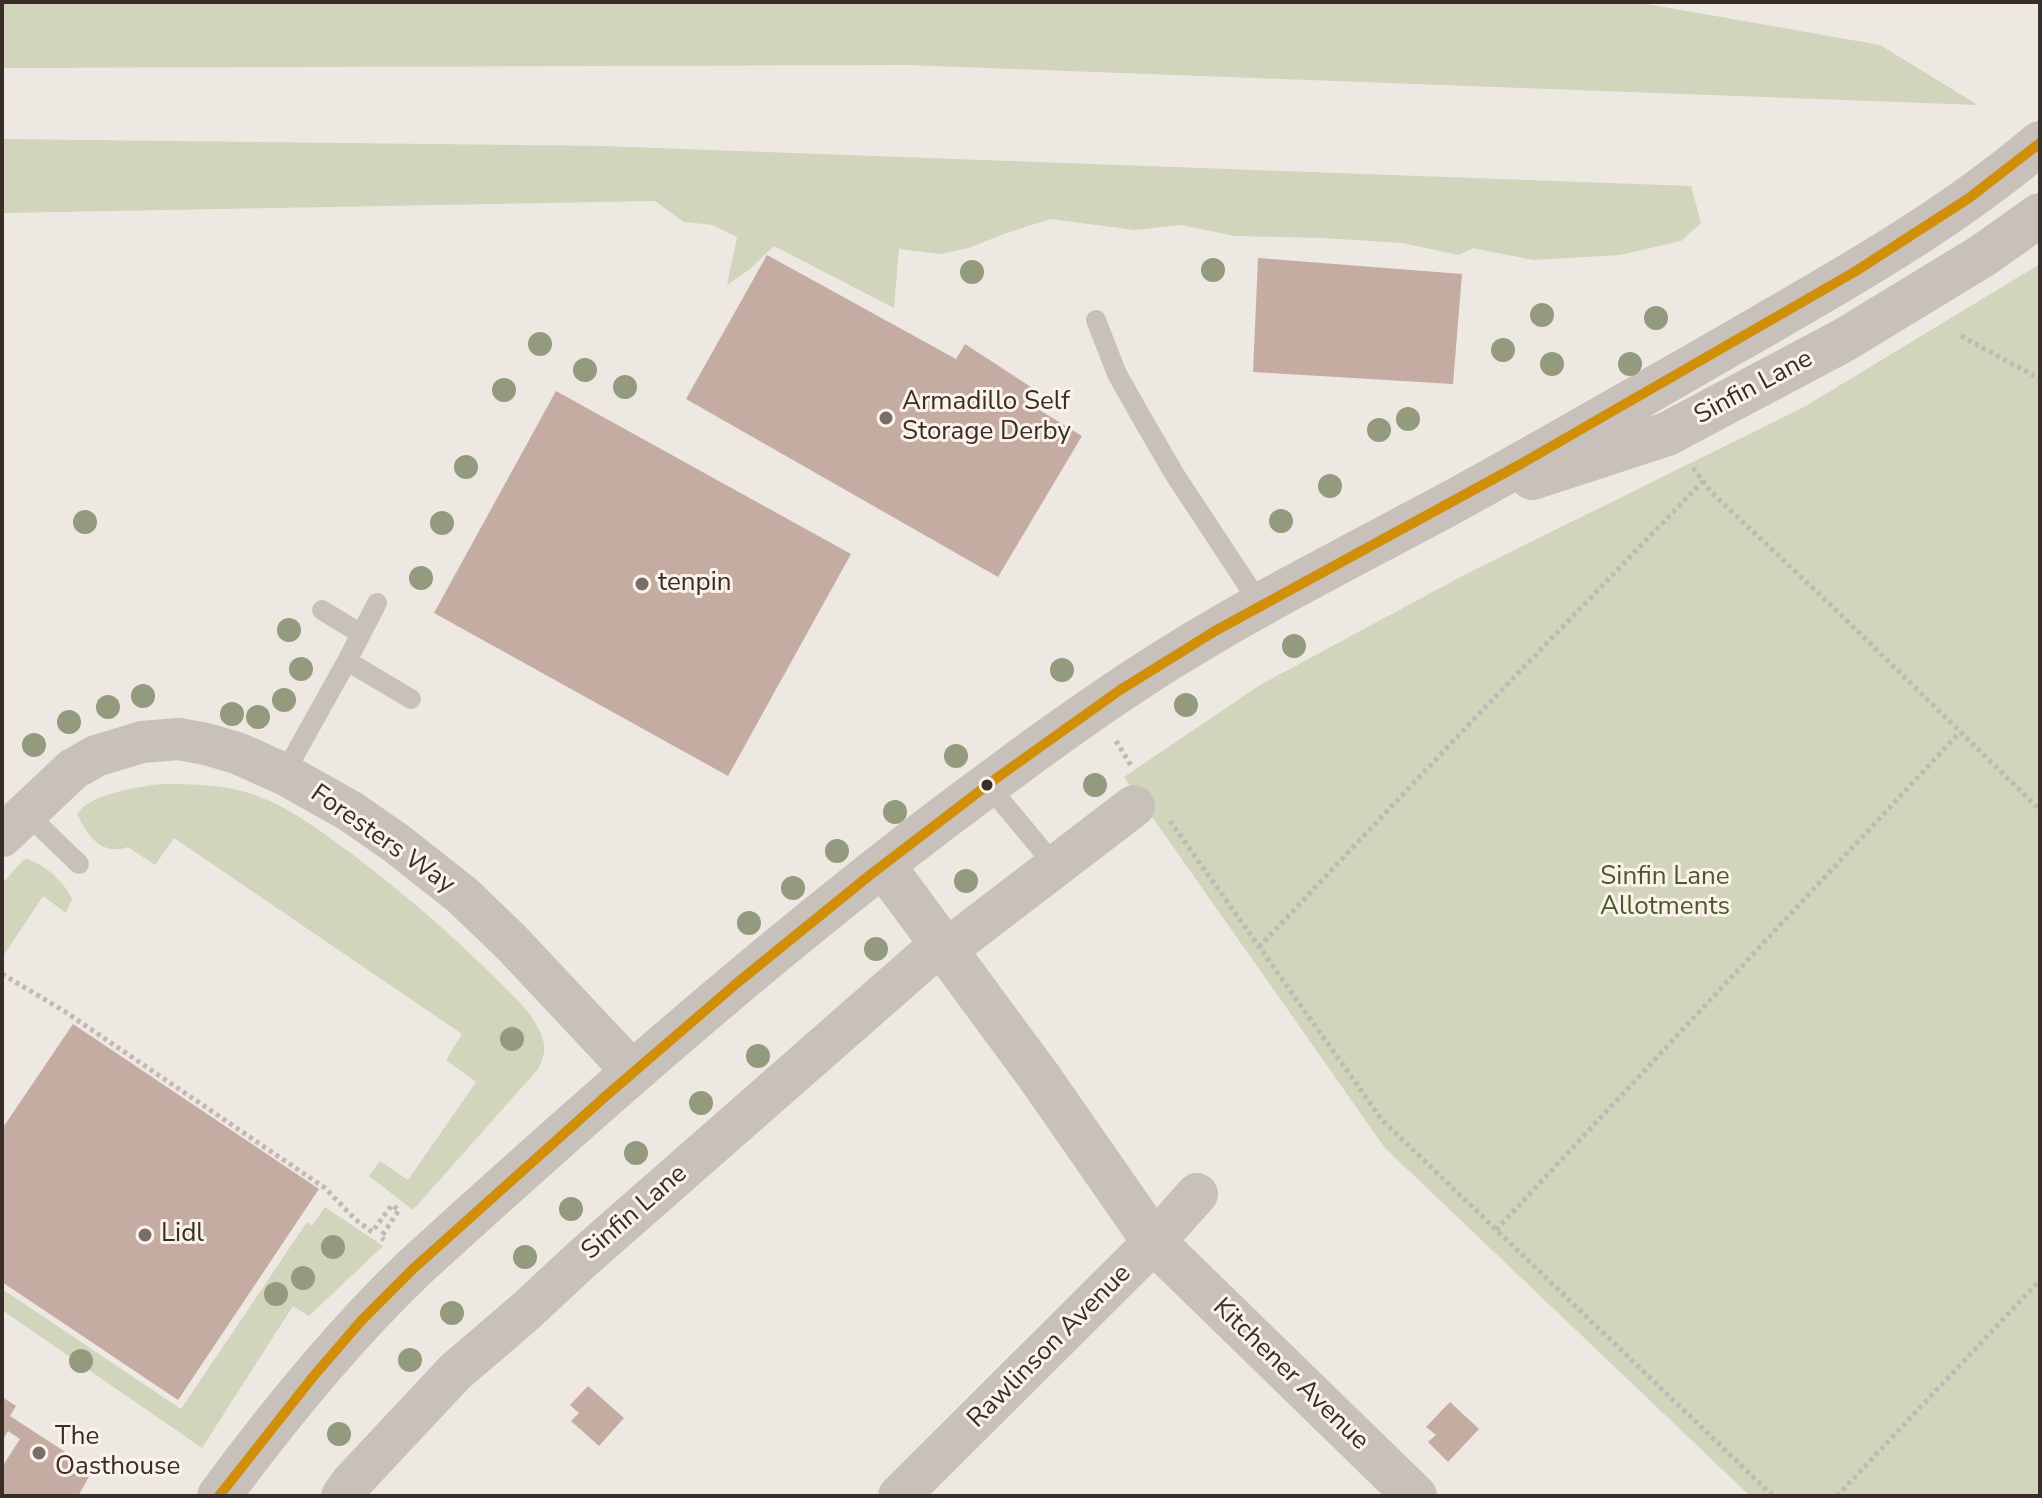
<!DOCTYPE html>
<style>
body{margin:0}
#map{position:relative;width:2042px;height:1498px;overflow:hidden;background:#eee8e2;font-family:"Nunito Sans",sans-serif}
canvas{display:block}
.frame{position:absolute;inset:0;border:4px solid #392d28;pointer-events:none}
</style>
<div id="map">
<canvas width="2042" height="1498"></canvas>
<div class="frame"></div>
</div>
<script>
const c = document.querySelector('canvas').getContext('2d');
c.lineJoin = 'round';
function fill(path, color) { c.fillStyle = color; c.fill(path, 'evenodd'); }
function strokePath(path, color, width, dash) { c.strokeStyle = color; c.lineWidth = width; c.lineCap = dash ? 'butt' : 'round'; c.setLineDash(dash || []); c.stroke(path); }
function write(font, color, halo, rows, align = 'center') {
  c.font = font + ' "Nunito Sans",sans-serif'; c.lineWidth = 6; c.setLineDash([]); c.textBaseline = 'middle'; c.strokeStyle = halo; c.fillStyle = color; for (const [text, x, y, turn = 0] of rows) {
    c.save(); c.translate(x, y); c.rotate((+turn || 0) * Math.PI / 180); c.textAlign = isNaN(turn) ? turn : align; if (halo) c.strokeText(text, 0, 0); c.fillText(text, 0, 0); c.restore();
  }
}
fill(new Path2D(`
 M2,2H1620L1647,4L1880,45L1978,105L907,65L2,68Z
 M2,139L602,146L1691,186L1701,223L1681,241L1620,255L1533,260L1473,248L1459,255L1402,243L1323,238L1235,236L1181,225L1135,230L1050,219L1004,234L969,248L940,254L899,249L894,308L774,246L750,269L727,285L737,237L712,225L684,222L655,201L2,213Z
 M2040,264V1496H1750L1385,1148L1124,777L1260,685L1466,574L1804,407Z
 M163,784C202,784 234,785 270,801C300,815 326,835 352,854C401,891 447,930 491,974C508,991 532,1011 541,1034C547,1048 544,1057 538,1069L413,1210L369,1176L380,1161L408,1180L476,1082L446,1060L462,1034L174,838L155,865L128,847C101,856 88,836 77,814C89,794 141,786 163,784Z
 M27,859C45,865 64,881 72,899L66,913L43,896L2,958V884L23,860Z
 M325,1207L383,1246L309,1316L293,1306L202,1448L2,1310V1289L181,1409L307,1222L312,1226Z`), '#d0d5bb');
fill(new Path2D(`
 M767,255L956,359L965,344L1031,387L1023,400L1082,436L998,577L686,399Z
 M1258,258L1462,274L1453,384L1253,372Z
 M556,391L851,554L728,776L434,613Z
 M73,1024L319,1189L178,1400L2,1282V1129Z
 M588,1386L624,1418L599,1446L571,1421L579,1413L570,1405Z
 M2,1397L16,1406L10,1416L93,1470L78,1496H2V1467L20,1439L8,1431L2,1441Z
 M1450,1402L1479,1429L1448,1462L1428,1442L1436,1435L1426,1427Z`), '#c4aca2');
strokePath(new Path2D(`
 M1961,336L2040,379
 M1693,468L1712,493L1833,607L2040,810
 M1116,741L1132,767
 M1170,821L1382,1120L1773,1496
 M1259,947L1472,721L1703,481
 M2,974L64,1011L325,1188L355,1219L372,1232L392,1205L399,1210L381,1237L384,1240
 M1496,1230L1960,732
 M1837,1496L2040,1280`), '#c1b9b3', 5, [4, 4]);
strokePath(new Path2D(`
 M1096,320L1117,374L1143,420L1175,475L1260,604
 M322,610L361,634
 M347,661L377,603
 M284,774L347,661L411,699
 M988,785L1056,867
 M25,812L79,864`), '#c8c1bb', 20);
strokePath(new Path2D(`
 M2,836L73,769L96,756L142,742L179,739L206,744L237,753L284,774L350,811L396,843L462,895L511,942L633,1072
 M946,950L1134,806
 M342,1496L352,1482L455,1372L525,1312L583,1258L942,943
 M899,1496L1154,1242L1197,1194`), '#c8c1bb', 42);
strokePath(new Path2D(`
 M1532,478L1667,434L1844,340L1982,256L2040,215
 M883,865L1040,1078L1154,1242L1415,1496
 M219,1496C278,1416 342,1337 414,1268C584,1113 756,961 938,822C1018,762 1098,702 1183,650C1268,598 1357,553 1445,506C1544,452 1642,395 1740,339C1844,279 1948,221 2040,143`), '#c8c1bb', 44);
strokePath(new Path2D(`
 M219,1496L312,1378L361,1321L414,1268L607,1095L737,983L870,875L998,777L1120,690L1215,631L1519,465L1856,271L1969,198L2040,143`), '#d18e08', 10);
c.fillStyle = '#939a7d';
for (const [x, y] of [
 [1213,270],
 [972,272],
 [1542,315],
 [1656,318],
 [540,344],
 [1503,350],
 [1552,364],
 [1630,364],
 [585,370],
 [625,387],
 [504,390],
 [1408,419],
 [1379,430],
 [466,467],
 [1330,486],
 [1281,521],
 [85,522],
 [442,523],
 [421,578],
 [289,630],
 [1294,646],
 [301,669],
 [1062,670],
 [143,696],
 [284,700],
 [1186,705],
 [108,707],
 [232,714],
 [258,717],
 [69,722],
 [34,745],
 [956,756],
 [1095,785],
 [895,812],
 [837,851],
 [966,881],
 [793,888],
 [749,923],
 [876,949],
 [512,1039],
 [758,1056],
 [701,1103],
 [636,1153],
 [571,1209],
 [333,1247],
 [525,1257],
 [303,1278],
 [276,1294],
 [452,1313],
 [410,1360],
 [81,1361],
 [339,1434]
]) { c.beginPath(); c.arc(x, y, 12, 0, 2 * Math.PI); c.fill(); }
for (const [x, y, r, color] of [
 [886,418,8,"#786e69"],
 [642,584,8,"#786e69"],
 [987,785,7,"#392d28"],
 [145,1235,8,"#786e69"],
 [39,1453,8,"#786e69"]
]) { const dot = new Path2D(); dot.arc(x, y, r, 0, 2 * Math.PI); c.fillStyle = color; c.fill(dot); strokePath(dot, '#fbf3e9', 3); }
write('26px', '#392d28', '#fbf3e9', [
 ["Sinfin Lane",1754,388,-28],
 ["Foresters Way",382,840,35],
 ["Sinfin Lane",635,1213,-41],
 ["Rawlinson Avenue",1050,1347,-45],
 ["Kitchener Avenue",1290,1375,44]
]);
write('26px', '#392d28', '#fbf3e9', [
 ["Armadillo Self",902,403],
 ["Storage Derby",902,433],
 ["tenpin",658,584],
 ["Lidl",161,1235],
 ["The",55,1438],
 ["Oasthouse",55,1468]
], 'left');
write('26px', '#495a2a', '#fbf3e9', [
 ["Sinfin Lane",1665,878],
 ["Allotments",1665,908]
]);
</script>
